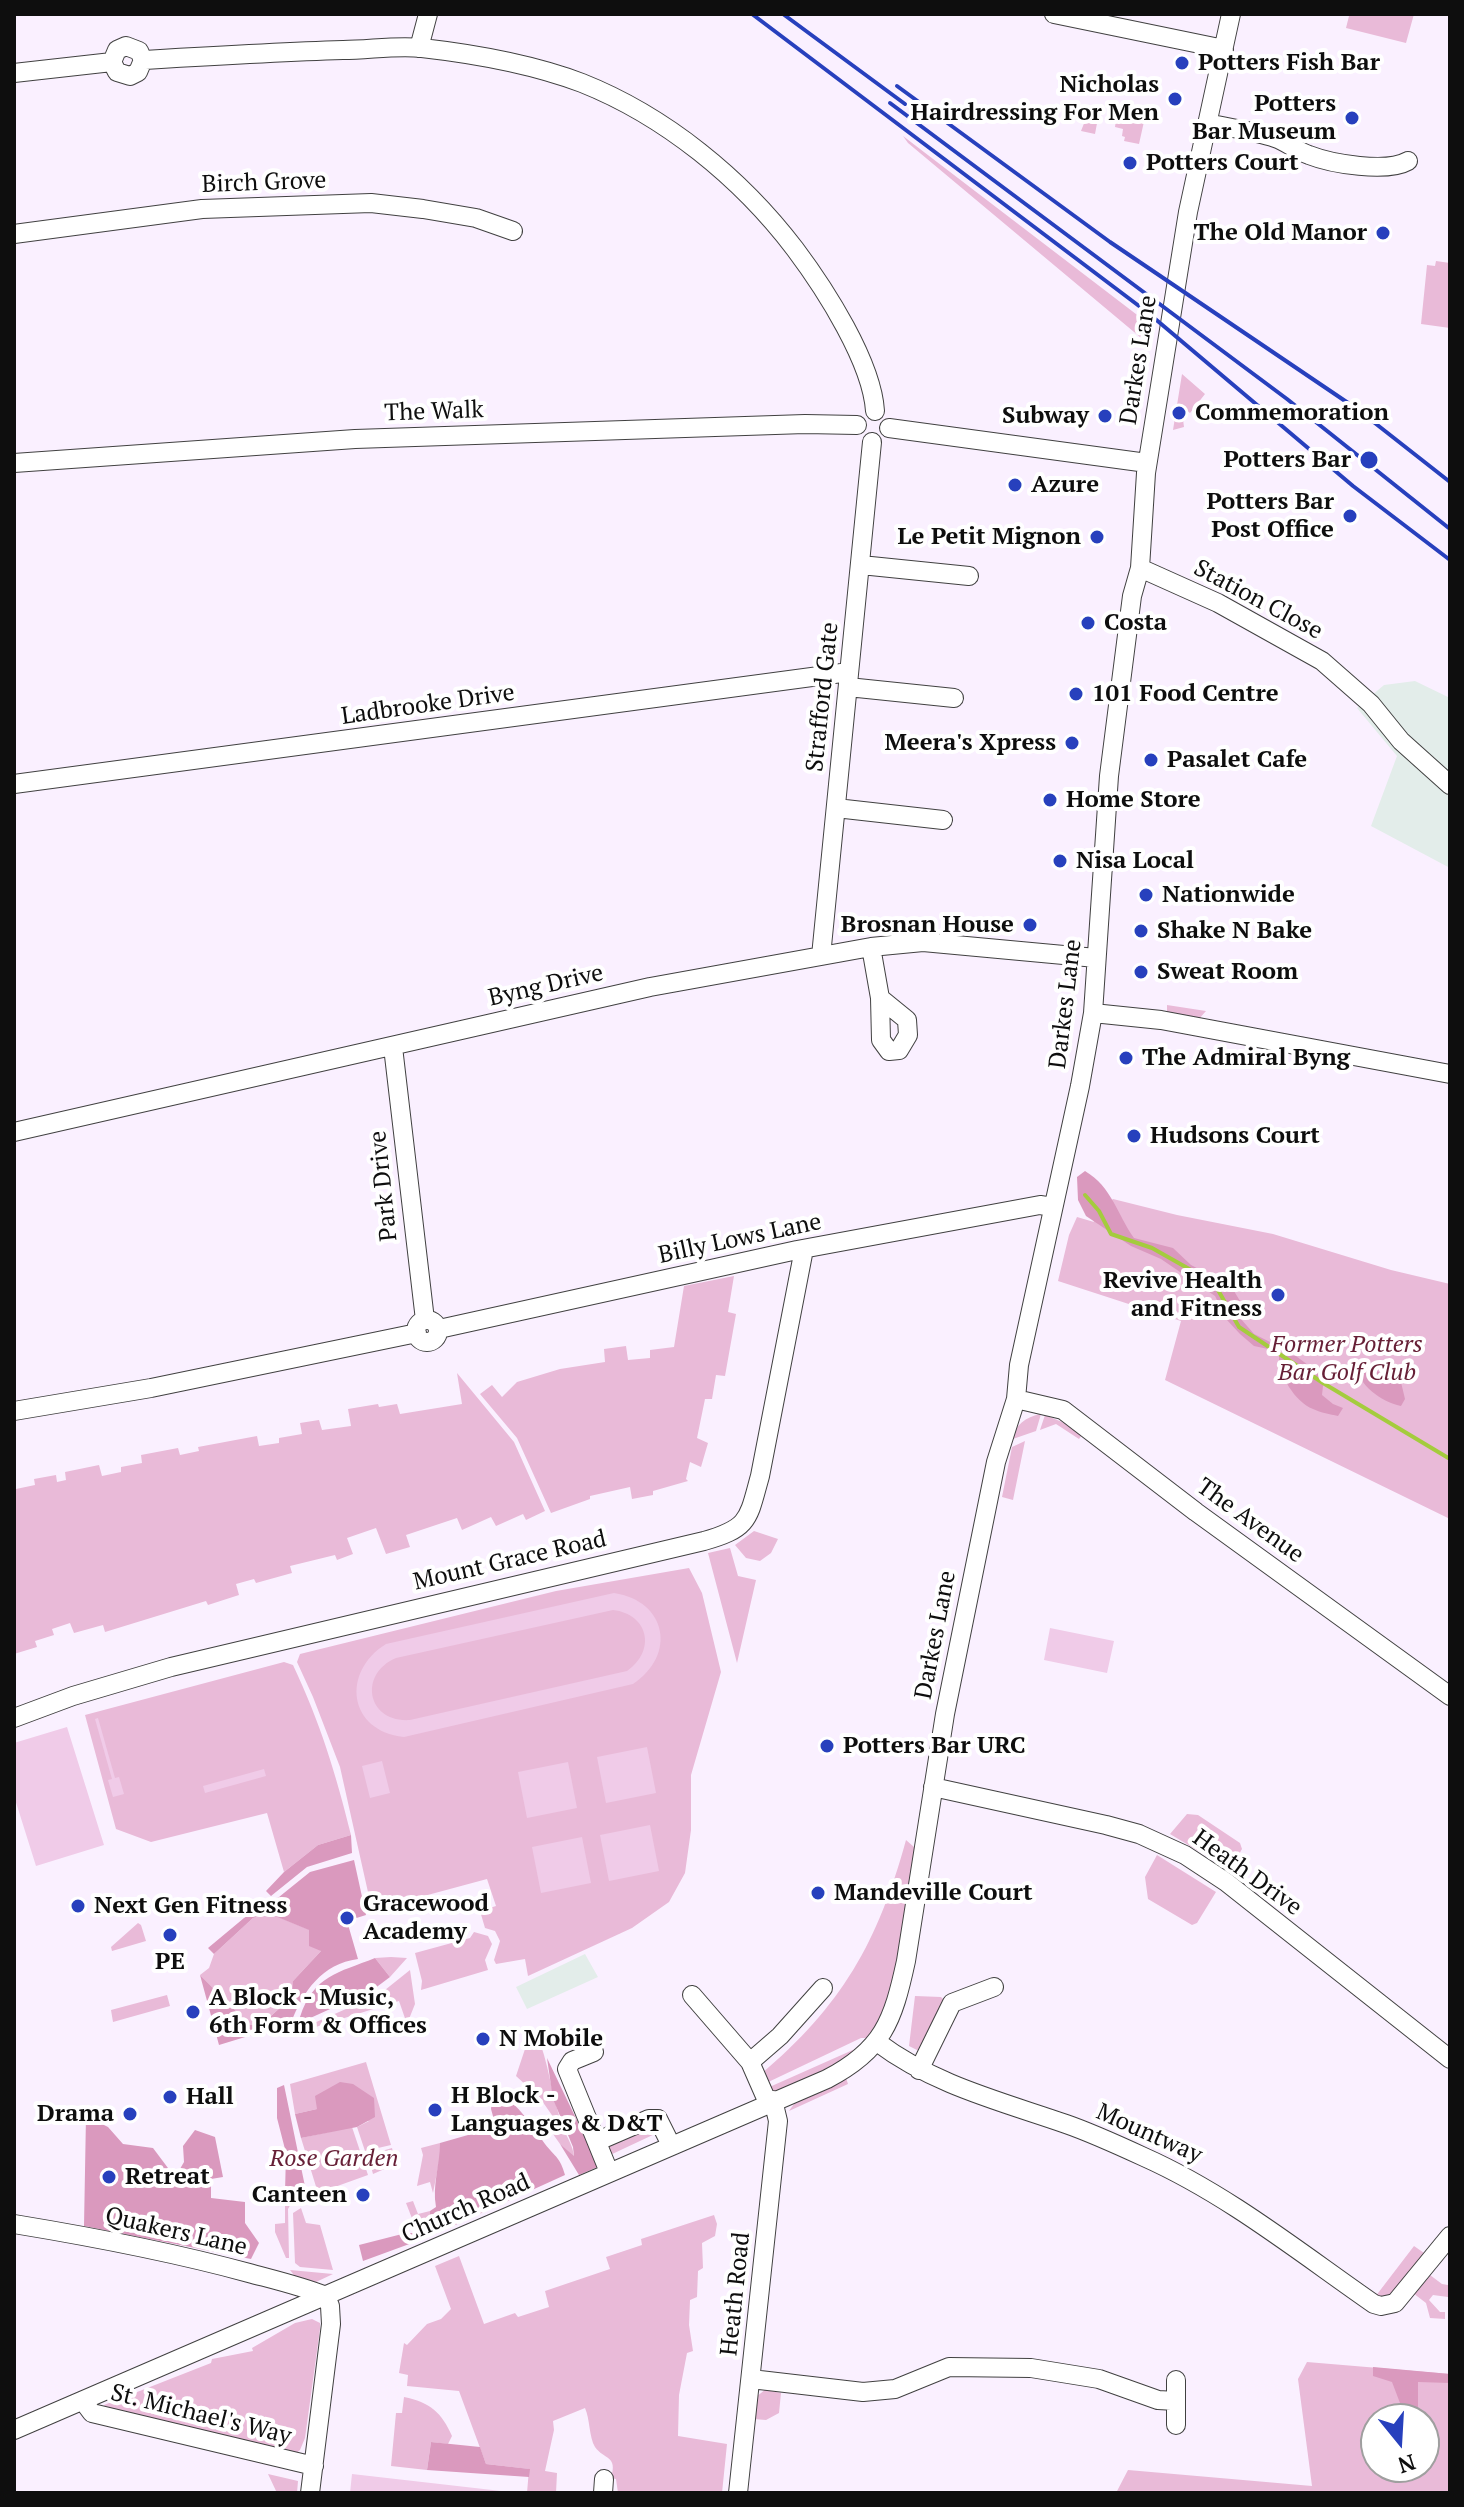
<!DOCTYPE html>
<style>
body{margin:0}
#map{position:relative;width:1464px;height:2507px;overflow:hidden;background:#faf0ff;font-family:"PT Serif",serif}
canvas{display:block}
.frame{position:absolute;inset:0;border:16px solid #0e0e0e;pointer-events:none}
.north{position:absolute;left:1360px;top:2403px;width:80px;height:80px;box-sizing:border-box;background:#fff;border:2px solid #9f9f9f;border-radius:50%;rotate:162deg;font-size:22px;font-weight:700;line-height:32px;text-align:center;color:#0e0e0e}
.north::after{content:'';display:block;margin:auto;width:28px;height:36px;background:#2740bd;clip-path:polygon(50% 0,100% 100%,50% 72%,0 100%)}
</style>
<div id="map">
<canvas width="1464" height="2507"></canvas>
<div class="frame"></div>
<div class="north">N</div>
</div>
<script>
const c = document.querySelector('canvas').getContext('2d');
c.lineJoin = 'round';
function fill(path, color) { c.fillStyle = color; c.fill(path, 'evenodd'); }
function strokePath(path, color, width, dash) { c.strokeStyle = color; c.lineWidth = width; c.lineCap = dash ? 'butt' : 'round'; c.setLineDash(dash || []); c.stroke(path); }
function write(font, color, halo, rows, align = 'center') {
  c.font = font + ' "PT Serif",serif'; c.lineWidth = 8; c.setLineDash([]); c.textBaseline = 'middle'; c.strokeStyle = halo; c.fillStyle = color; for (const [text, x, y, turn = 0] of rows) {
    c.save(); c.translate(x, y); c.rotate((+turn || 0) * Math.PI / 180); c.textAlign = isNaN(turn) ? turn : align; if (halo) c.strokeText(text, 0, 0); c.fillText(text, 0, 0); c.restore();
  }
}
fill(new Path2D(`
 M1415,681L1450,698V868L1371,826L1397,756L1357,708L1384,685Z
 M585,1954L598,1977L527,2009L516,1987Z`), '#e3edea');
fill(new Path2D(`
 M1345,14H1414L1406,43L1346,28L1349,16Z
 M1086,106L1093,107L1091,117L1098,118L1095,134L1081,131L1089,111L1085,109Z
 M1140,107L1139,116L1145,117L1139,144L1124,141L1125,137L1122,136L1123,129L1115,127L1116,120L1132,122L1135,110Z
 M903,136L1149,324L1144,328L1145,331L1140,337L908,143Z
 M1436,261L1450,263V328L1421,324L1427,265L1435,266Z
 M1182,374L1205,394L1190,413L1185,409L1182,412L1184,427L1173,430Z
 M1167,1005L1206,1011L1198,1020L1167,1012Z
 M1113,1199L1177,1215L1273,1234L1391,1270L1450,1284V1519L1165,1380L1181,1321L1058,1281L1069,1235L1077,1217L1094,1222L1092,1217Z
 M734,1276L728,1312L736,1314L725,1376L716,1375L712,1399H705L697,1438L708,1443L701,1467L690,1462L686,1479L688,1481L653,1491V1495L632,1499L630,1487L590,1496V1499L551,1513L517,1438L480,1394L492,1385L502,1397L517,1382L560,1369L605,1362L604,1349L626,1346L628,1360L650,1358V1350L674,1347L684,1286Z
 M457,1373L514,1442L545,1511L526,1520L523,1514L496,1526L491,1517L462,1530L457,1518L406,1535L410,1547L386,1554L376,1528L347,1538L353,1554L337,1560L335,1555L290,1566L292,1573L256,1583L254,1579L236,1584L239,1595L208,1605L206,1601L105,1632L103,1625L74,1633L70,1623L52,1629L54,1635L35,1641L37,1647L14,1654V1484L16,1489L35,1485L34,1479L56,1475L57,1482L66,1480L65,1472L99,1465L102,1476L121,1472V1467L142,1463L141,1455L178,1448L180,1455L199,1451L198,1447L257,1436L259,1446L279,1443V1438L302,1434L300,1423L319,1420L322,1430L351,1426L348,1409L378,1404L379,1407L397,1404L400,1414L462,1404Z
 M1041,1414L1036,1431L1010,1440C1016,1425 1025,1417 1041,1414Z
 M1045,1415L1062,1422L1082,1435L1079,1439L1056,1424L1040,1430Z
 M1025,1441L1013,1500L1002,1497L1012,1447Z
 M754,1531L778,1539L771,1553L760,1561L746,1558L735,1545Z
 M730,1548L738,1576L756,1580L737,1663L708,1553Z
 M689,1568L702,1593L721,1672L691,1775V1830L685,1873L669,1902L632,1928L528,1976L525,1959L496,1964L494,1960L500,1941L495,1931L485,1928L480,1911L496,1906L487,1879L372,1910L340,1767L313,1697L297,1662L300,1654L556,1591Z
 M284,1662L293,1665C320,1722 336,1774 351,1835L318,1845L284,1872L267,1813L151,1842L116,1829L85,1715Z
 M1187,1814L1198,1815L1240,1843L1242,1849L1230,1870L1170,1834Z
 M906,1840L914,1847V1854L892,1997L870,2038H861L762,2085L760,2075C842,2006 878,1942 906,1840Z
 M1157,1855L1216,1892L1197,1923L1192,1925L1148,1899L1145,1877Z
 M271,1914L310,1930L321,1951L293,1981V1996L262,2024L250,2025L200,1975L209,1968L214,1954L253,1918Z
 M138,1923L141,1925L146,1941L112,1951L111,1947Z
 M474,1932L488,1936L492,1944L485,1960L488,1970L421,1990L422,1981L415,1953L470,1938Z
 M391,1957L407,1958L390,1977L375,1958Z
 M410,1970L415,2004L407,2024L399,2001L306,2030L305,2027L380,1994Z
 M167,1995L170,2006L113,2022L111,2010Z
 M915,1996L941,1997L944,2000L923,2053L909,2046Z
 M536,2032C549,2062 551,2095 563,2127C567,2138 573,2145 574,2157L560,2144L548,2127L556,2121L540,2098L516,2076L530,2034Z
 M864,2045L837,2065L775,2092L765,2089Z
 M366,2062L391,2145L365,2151L357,2127L369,2121L317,2109L295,2114L290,2084Z
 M846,2078L848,2084L789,2111L796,2101Z
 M650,2123L657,2133L608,2156L607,2142Z
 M352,2127L368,2175L318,2193L301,2138Z
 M440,2143V2157L433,2193L430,2182L417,2186L423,2155L421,2148Z
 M392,2148L396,2164L373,2174L368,2155Z
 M285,2193L293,2200L288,2209L289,2258H286L275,2232V2224L285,2223Z
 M413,2201L418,2214L430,2211V2215L442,2231L435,2234L428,2226L413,2221L406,2203Z
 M301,2208L306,2223L320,2225L333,2270L300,2267L295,2263L293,2213Z
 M714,2215L717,2224L715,2236L702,2243L703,2268L698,2271L697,2297L690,2300L689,2325L693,2351L687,2353L679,2395L678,2436L727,2444L722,2493H618L616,2479L611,2478C618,2455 604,2460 595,2447C589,2437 590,2419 585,2408L553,2421L554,2430L545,2471L557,2473L556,2493H527L529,2469L486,2464L459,2391L407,2386L408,2375L399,2373L404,2343L407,2345L427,2324L441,2319L451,2309L435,2266L459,2256L484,2324L515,2313L518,2317L549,2307L545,2291L610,2269L606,2257L642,2245L641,2239Z
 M1414,2246L1427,2255L1389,2300L1375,2297Z
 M290,2270L333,2274L314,2283L297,2279Z
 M1430,2275L1442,2284L1448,2285V2297L1433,2295L1429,2300L1440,2312H1445V2319L1430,2318L1426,2303L1413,2293Z
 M312,2319L320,2323V2329L305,2438L300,2450L294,2455L108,2412L104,2405L211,2363L212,2359L253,2351L252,2348L295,2323Z
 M1307,2362L1450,2374V2493H1116L1128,2470L1312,2486L1298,2379ZM1376,2419H1424V2467H1376Z
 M771,2388V2391L781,2393L779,2413L766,2420L754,2419L756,2397L766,2389Z
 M404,2397C430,2402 442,2413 452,2436L448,2444L431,2442L427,2470L391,2466L396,2413H402Z
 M268,2474L298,2481L297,2493H277Z`), '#e9bad8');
fill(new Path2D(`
 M1085,1171C1112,1187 1117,1214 1134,1238L1173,1248L1191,1265L1231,1286L1240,1301L1241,1319L1254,1334L1270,1342L1268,1349L1254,1346L1240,1334L1227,1320L1215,1296L1161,1259L1131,1246L1086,1216L1078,1200L1077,1177Z
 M1279,1356H1296L1324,1377L1322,1395L1333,1404L1343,1408L1338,1416C1330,1414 1321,1413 1313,1409C1295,1402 1278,1374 1279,1356Z
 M1364,1361L1376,1371L1400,1378L1405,1399L1401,1406C1380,1401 1359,1386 1355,1363Z
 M351,1835L352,1853L307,1867L271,1896L266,1891L284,1872L318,1845Z
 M354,1860L366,1915L347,1921L358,1959C322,1964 303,1991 291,2023L219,2045L200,1975L250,2025L262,2024L292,1997L293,1981L321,1951L309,1946V1930L270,1914L253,1918L214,1954L208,1948L244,1918L279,1897L310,1872Z
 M375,1958L390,1977L374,1989L306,2020L300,2017C314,1975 338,1973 375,1958Z
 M547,2058L583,2133L601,2156L602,2165L579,2175L560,2144L574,2156L573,2147L553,2099Z
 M340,2082L353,2084L374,2098L375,2117L357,2127L301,2138L295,2114L317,2109L315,2096Z
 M284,2085L307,2196L293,2200L285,2193L286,2153L277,2118V2088Z
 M493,2088C517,2103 529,2121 545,2144C556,2158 560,2157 565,2175L442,2231L430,2215V2211L436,2207C432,2185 440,2165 440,2143L496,2127L491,2109Z
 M86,2116L108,2127L123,2144L153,2148L171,2172L177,2174L184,2162L183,2146L195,2130L215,2137L223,2177L211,2179V2198L245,2202V2223L259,2243L251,2259L84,2226Z
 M406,2233H419L423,2239L363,2261L359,2245Z
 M1373,2367L1450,2374V2383L1418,2382V2412L1400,2403L1392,2382L1373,2376Z
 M431,2442L480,2447L486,2464L530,2469L529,2477L427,2470Z`), '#da99be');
fill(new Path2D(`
 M614,1593C667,1601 677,1655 633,1684L404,1737C348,1731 341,1672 386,1644ZM613,1610C648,1614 657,1650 627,1671L410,1720C367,1723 358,1674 396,1658Z
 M1050,1628L1114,1641L1107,1673L1044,1660Z
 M98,1718L115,1778L119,1777L124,1794L113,1797L108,1780L112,1779L95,1719Z
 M67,1727L104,1845L36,1866L14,1796V1743Z
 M647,1747L656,1793L606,1803L597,1757Z
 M382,1761L390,1793L370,1798L362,1766Z
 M568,1762L577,1808L527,1818L518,1772Z
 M264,1769L266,1776L205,1793L203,1786Z
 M650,1825L659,1871L609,1881L600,1835Z
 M582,1837L591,1883L541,1893L532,1847Z
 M352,2474L501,2491V2493H350Z`), '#f0cbe8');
strokePath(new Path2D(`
 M1085,1195L1099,1211L1111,1234L1152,1248L1214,1283L1239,1327L1323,1383L1450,1459`), '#a4cc3d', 4);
const minor = new Path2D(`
 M1054,14L1224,49
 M419,48L428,14
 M143,60C210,56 276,52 343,50C369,50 397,45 422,48C475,54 532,64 582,83C665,116 741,178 795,249C825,289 872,362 875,411
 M112,62L117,72L130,76L138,72L143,60
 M112,62L117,50L126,46L139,51L143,60
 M14,73L112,62
 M1207,123C1229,128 1254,131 1275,138C1287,142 1297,151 1309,155C1332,164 1387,173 1408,161
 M14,234L202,209L371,203L423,209L476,218L513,231
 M889,428L1147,463
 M14,463L355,439L805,424L857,425
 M861,565L969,576
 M1140,568L1218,603L1322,661L1371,704L1401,741L1450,785
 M848,687L954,698
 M14,784L849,672
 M836,808L943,820
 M871,947L880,998L881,1040L889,1051L899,1050L908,1035L907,1020L880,998
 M821,956L872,442
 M1093,1013L1161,1020L1450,1074
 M393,1047L425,1320
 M14,1132L650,987L871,947L923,942L1096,958
 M416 1331a11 11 0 1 1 22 0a11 11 0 1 1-22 0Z
 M439,1329L797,1250L1040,1205L1053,1207
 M1016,1399L1063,1410L1196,1512L1450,1696
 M14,1411L151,1388L417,1333
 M14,1718L73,1696L171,1667L704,1541C750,1528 748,1519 760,1476L804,1249
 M933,1787L1106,1825L1139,1834L1185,1855L1226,1882L1450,2059
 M692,1995L750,2062L768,2103
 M877,2042C934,2085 1000,2101 1066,2124C1092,2133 1118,2145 1144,2157C1227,2194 1299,2252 1374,2304L1381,2306L1395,2303L1450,2236
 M594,2052L572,2061L567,2069L609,2172
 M750,2062L780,2036L823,1988
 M919,2070L952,2003L994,1987
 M598,2141L649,2119H658L671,2145
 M14,2224C93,2237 172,2252 249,2273C275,2280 301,2286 326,2296
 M751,2379L863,2392L895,2389L949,2367L1031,2368L1099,2379L1158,2400L1176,2401
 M83,2401L92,2413L314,2466
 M1176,2425V2380
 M14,2430L827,2079C883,2050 893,2021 906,1961L945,1714L996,1462L1016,1399L1019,1365L1080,1086L1093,1013L1109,776L1132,596L1140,568L1146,473L1188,212L1231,14
 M310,2493L331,2324L330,2306L326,2296
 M603,2493L604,2479
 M738,2493L778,2121L773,2100`);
strokePath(minor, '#414141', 20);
strokePath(minor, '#fff', 18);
strokePath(new Path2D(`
 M752,14L1147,312L1353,486L1450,560
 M783,14L905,104
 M897,86L1110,242L1357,409L1450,482
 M890,103L1287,399L1450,529`), '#2740bd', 4);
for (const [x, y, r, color] of [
 [1182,63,8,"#2740bd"],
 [1175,99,8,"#2740bd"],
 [1352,118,8,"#2740bd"],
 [1130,163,8,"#2740bd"],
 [1383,233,8,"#2740bd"],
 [1179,413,8,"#2740bd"],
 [1105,416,8,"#2740bd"],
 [1369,460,10,"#2740bd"],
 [1015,485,8,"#2740bd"],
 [1350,516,8,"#2740bd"],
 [1097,537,8,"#2740bd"],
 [1088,623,8,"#2740bd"],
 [1076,694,8,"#2740bd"],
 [1072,743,8,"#2740bd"],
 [1151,760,8,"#2740bd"],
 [1050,800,8,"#2740bd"],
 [1060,861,8,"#2740bd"],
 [1146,895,8,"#2740bd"],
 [1030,925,8,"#2740bd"],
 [1141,931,8,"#2740bd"],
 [1141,972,8,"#2740bd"],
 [1126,1058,8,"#2740bd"],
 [1134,1136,8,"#2740bd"],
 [1278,1295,8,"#2740bd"],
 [827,1746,8,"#2740bd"],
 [818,1893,8,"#2740bd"],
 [78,1906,8,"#2740bd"],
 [347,1918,8,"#2740bd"],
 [170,1935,8,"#2740bd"],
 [193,2012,8,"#2740bd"],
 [483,2039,8,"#2740bd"],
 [170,2097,8,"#2740bd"],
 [435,2110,8,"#2740bd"],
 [130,2114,8,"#2740bd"],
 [109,2177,8,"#2740bd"],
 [363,2195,8,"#2740bd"]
]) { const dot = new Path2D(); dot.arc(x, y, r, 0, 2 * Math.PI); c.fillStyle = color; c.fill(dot); strokePath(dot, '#fff', 3); }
write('bold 24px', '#0e0e0e', '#fff', [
 ["Potters Fish Bar",1198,63],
 ["Nicholas",1159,85,"right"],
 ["Hairdressing For Men",1159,113,"right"],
 ["Potters",1336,104,"right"],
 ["Bar Museum",1336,132,"right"],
 ["Potters Court",1146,163],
 ["The Old Manor",1367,233,"right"],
 ["Commemoration",1195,413],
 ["Subway",1089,416,"right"],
 ["Potters Bar",1351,460,"right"],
 ["Azure",1031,485],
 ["Potters Bar",1334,502,"right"],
 ["Post Office",1334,530,"right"],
 ["Le Petit Mignon",1081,537,"right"],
 ["Costa",1104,623],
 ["101 Food Centre",1092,694],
 ["Meera's Xpress",1056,743,"right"],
 ["Pasalet Cafe",1167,760],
 ["Home Store",1066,800],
 ["Nisa Local",1076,861],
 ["Nationwide",1162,895],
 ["Brosnan House",1014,925,"right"],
 ["Shake N Bake",1157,931],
 ["Sweat Room",1157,972],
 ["The Admiral Byng",1142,1058],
 ["Hudsons Court",1150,1136],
 ["Revive Health",1262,1281,"right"],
 ["and Fitness",1262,1309,"right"],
 ["Potters Bar URC",843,1746],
 ["Mandeville Court",834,1893],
 ["Gracewood",363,1904],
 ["Academy",363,1932],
 ["Next Gen Fitness",94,1906],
 ["PE",170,1962,"center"],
 ["A Block - Music,",209,1998],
 ["6th Form & Offices",209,2026],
 ["N Mobile",499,2039],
 ["H Block -",451,2096],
 ["Languages & D&T",451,2124],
 ["Hall",186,2097],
 ["Drama",114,2114,"right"],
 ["Retreat",125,2177],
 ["Canteen",347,2195,"right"]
], 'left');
write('24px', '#0e0e0e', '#fff', [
 ["Birch Grove",264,183,-2],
 ["Darkes Lane",1139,360,-81],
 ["The Walk",434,412,-2],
 ["Station Close",1258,600,28],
 ["Strafford Gate",823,697,-84],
 ["Ladbrooke Drive",428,705,-8],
 ["Byng Drive",546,986,-13],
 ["Darkes Lane",1066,1004,-83],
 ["Park Drive",384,1186,-96],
 ["Billy Lows Lane",740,1239,-12],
 ["The Avenue",1250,1521,36],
 ["Mount Grace Road",510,1561,-13],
 ["Darkes Lane",936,1635,-79],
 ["Heath Drive",1247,1873,36],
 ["Mountway",1149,2134,24],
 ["Church Road",466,2209,-24],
 ["Quakers Lane",176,2232,13],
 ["Heath Road",736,2294,-84],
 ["St. Michael's Way",201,2415,14]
]);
write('italic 24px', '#661f36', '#fff', [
 ["Former Potters",1347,1345],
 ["Bar Golf Club",1347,1373],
 ["Rose Garden",334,2159]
]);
</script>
